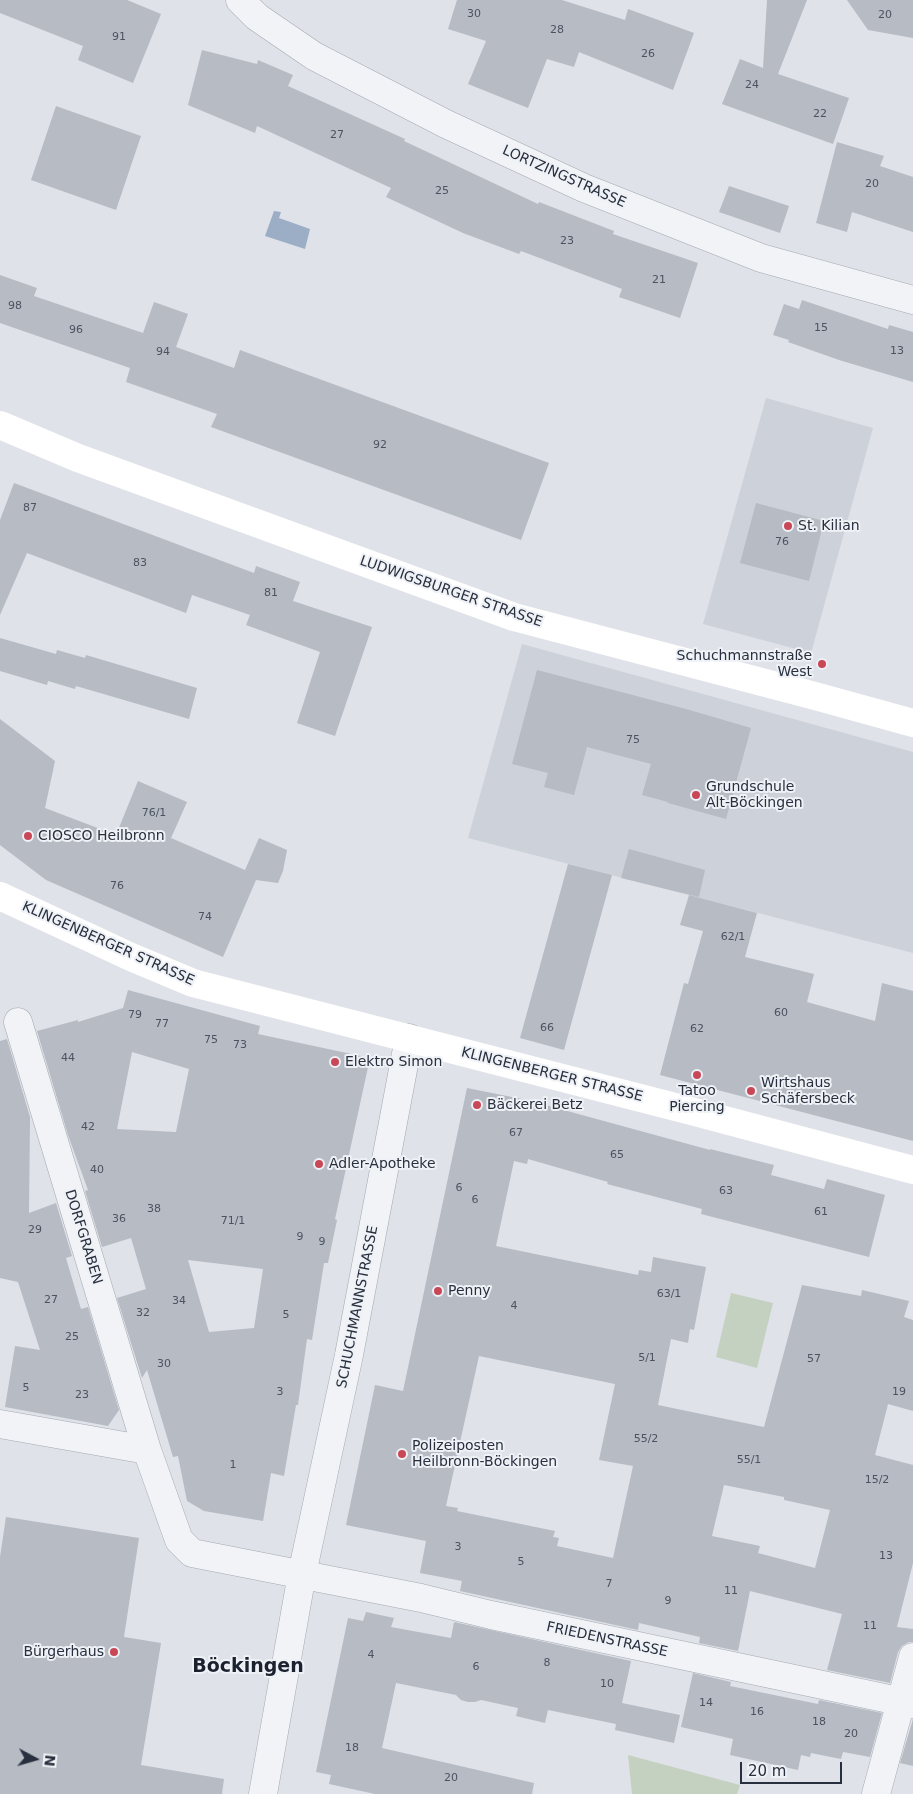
<!DOCTYPE html>
<meta charset="utf-8">
<style>
body{margin:0}
#map{position:relative;width:913px;height:1794px;overflow:hidden;background:#dfe2e8;font-family:"DejaVu Sans",sans-serif}
canvas{display:block}
.north{position:absolute;left:10px;top:1734px;width:50px;height:50px;-webkit-text-stroke:4px #eef1f5;paint-order:stroke;rotate:96deg;font-size:14px;font-weight:700;line-height:20px;text-align:center;color:#282f3e}
.north::after{content:'';display:block;margin:auto;width:18px;height:22px;background:#282f3e;clip-path:polygon(50% 0,100% 100%,50% 72%,0 100%)}
.scale{position:absolute;left:740px;top:1762px;width:102px;height:22px;box-sizing:border-box;border:2px solid #282f3e;border-top:0;padding-left:6px;font-size:15px;line-height:18px;white-space:nowrap;color:#282f3e;-webkit-text-stroke:4px #eef1f5;paint-order:stroke}
</style>
<div id="map">
<canvas width="913" height="1794"></canvas>
<div class="north">N</div>
<div class="scale">20 m</div>
</div>
<script>
const c = document.querySelector('canvas').getContext('2d');
c.lineJoin = 'round';
function fill(path, color) { c.fillStyle = color; c.fill(path, 'evenodd'); }
function strokePath(path, color, width, dash) { c.strokeStyle = color; c.lineWidth = width; c.lineCap = dash ? 'butt' : 'round'; c.setLineDash(dash || []); c.stroke(path); }
function write(font, color, halo, rows, align = 'center') {
  c.font = font + ' "DejaVu Sans",sans-serif'; c.lineWidth = 4; c.setLineDash([]); c.textBaseline = 'middle'; c.strokeStyle = halo; c.fillStyle = color; for (const [text, x, y, turn = 0] of rows) {
    c.save(); c.translate(x, y); c.rotate((+turn || 0) * Math.PI / 180); c.textAlign = isNaN(turn) ? turn : align; if (halo) c.strokeText(text, 0, 0); c.fillText(text, 0, 0); c.restore();
  }
}
fill(new Path2D(`
 M766,398L873,428L811,653L703,624Z
 M522,644L913,752V953L468,838Z`), '#cdd1d9');
fill(new Path2D(`
 M731,1293L773,1303L757,1368L716,1357Z
 M628,1755L740,1785L737,1794H632Z`), '#c4d1c0');
fill(new Path2D(`
 M274,211L281,212L279,218L310,229L305,249L265,236Z`), '#9baec6');
fill(new Path2D(`
 M0,0H127L161,14L133,83L78,60L83,46L0,13Z
 M457,0H562L625,20L628,9L694,33L673,90L579,52L574,67L547,59L528,108L468,84L486,41L448,29Z
 M767,0H807L778,74L849,98L833,144L722,104L740,59L763,68Z
 M847,0H913V38L868,30Z
 M202,50L257,64L258,60L293,75L288,86L405,139L404,141L538,204L539,202L614,231L613,234L698,263L680,318L619,297L622,289L521,251L519,254L463,233L386,197L391,188L257,126L255,133L188,105Z
 M56,106L141,136L116,210L31,180Z
 M837,142L884,156L880,166L913,177V232L852,212L847,232L816,223Z
 M729,186L789,206L780,233L719,212Z
 M0,275L37,288L34,296L143,333L154,302L188,314L176,347L234,368L240,350L549,463L521,540L211,427L217,414L126,382L130,368L0,323Z
 M802,300L888,329L889,325L913,332V382L839,360L788,342L789,340L773,335L784,304L799,309Z
 M14,483L254,573L256,566L300,582L293,601L372,627L335,736L297,723L320,652L246,625L250,615L192,595L186,613L27,553L0,615V520Z
 M756,503L824,521L809,581L740,563Z
 M0,638L56,654L57,650L85,658L86,655L197,688L189,719L76,686L75,689L48,681L47,685L0,671Z
 M537,670L686,709L751,728L726,819L668,803V802L642,795L651,764L587,747L574,795L544,787L548,773L512,764Z
 M0,719L55,761L45,808L116,835L138,781L187,802L171,838L245,870L259,838L287,850L283,871L278,883L256,880L223,957L46,880L0,845Z
 M629,849L705,870L699,897L621,878Z
 M568,864L612,875L564,1050L520,1038Z
 M689,895L757,913L745,957L814,974L807,1002L875,1021L882,983L913,991V1141L660,1075L684,983L688,984L703,931L680,925Z
 M128,990L260,1026L258,1034L370,1058L335,1219L337,1220L328,1263H324L312,1340L307,1339L298,1405H296L284,1476L271,1473L263,1521L204,1511L187,1501L178,1456L173,1457L147,1370L142,1378L117,1298L146,1289L131,1238L102,1247L85,1191L88,1190L68,1135L37,1031L78,1020V1022L123,1008ZM132,1052L189,1069L176,1132L117,1129ZM188,1260L263,1269L254,1328L209,1332Z
 M7,1039L30,1117L29,1213L56,1203L72,1256L66,1258L81,1309L88,1307L119,1410L108,1426L5,1407L15,1346L40,1350L18,1282L0,1278V1041Z
 M467,1088L527,1100L710,1150V1149L774,1165L771,1175L824,1189L827,1179L885,1195L869,1257L701,1214L702,1209L607,1184L608,1182L528,1159L527,1164L514,1161L496,1246L638,1275L639,1270L651,1272L653,1257L706,1267L694,1330L690,1329L688,1343L671,1339L658,1405L764,1427L802,1285L861,1296L862,1290L909,1301L904,1317L913,1320V1411L888,1404L875,1455L913,1465V1563L897,1627L913,1629V1642H909L902,1646L898,1652L890,1683L827,1670L842,1614L750,1591L738,1651L699,1643L700,1637L639,1623L638,1630L460,1591L462,1581L420,1573L426,1541L346,1525L375,1385L403,1391ZM479,1356L615,1384L599,1460L633,1466L613,1558L557,1546L559,1538L553,1537L555,1531L457,1511L458,1508L446,1506ZM724,1485L784,1497V1500L830,1510L815,1568L758,1553L760,1546L712,1536Z
 M6,1517L139,1538L124,1637L161,1643L141,1765L224,1779L222,1794H0V1557Z
 M366,1612L394,1618L391,1627L451,1638L454,1622L631,1661L622,1703L680,1715L674,1743L615,1730L616,1724L548,1710L545,1723L516,1716L518,1708L481,1700L475,1702H468L461,1700L456,1695L396,1683L382,1748L534,1783L532,1794H375L329,1784L331,1775L316,1772L348,1618L363,1621Z
 M693,1673L731,1682L730,1686L818,1704L819,1700L882,1713L870,1757L843,1752L841,1759L811,1753L810,1757L801,1755L798,1770L730,1755L733,1739L681,1727Z
 M913,1719V1766L900,1763Z`), '#b6bbc4');
const street = new Path2D(`
 M240,0L257,17L314,56L446,124L584,188L761,258L913,300
 M18,1022L147,1450
 M0,1424L147,1450L179,1540L192,1553L421,1598L491,1615L913,1704
 M263,1794L302,1574L349,1355L409,1038
 M876,1794L913,1657`);
strokePath(street, '#a4a9b2', 29);
strokePath(street, '#f1f3f6', 28);
strokePath(new Path2D(`
 M0,425L78,458L514,617L815,696L913,723
 M0,896L131,957L193,983L691,1111L913,1170`), '#fff', 28);
for (const [x, y, r, color] of [
 [788,526,5,"#c84857"],
 [822,664,5,"#c84857"],
 [696,795,5,"#c84857"],
 [28,836,5,"#c84857"],
 [335,1062,5,"#c84857"],
 [697,1075,5,"#c84857"],
 [751,1091,5,"#c84857"],
 [477,1105,5,"#c84857"],
 [319,1164,5,"#c84857"],
 [438,1291,5,"#c84857"],
 [402,1454,5,"#c84857"],
 [114,1652,5,"#c84857"]
]) { const dot = new Path2D(); dot.arc(x, y, r, 0, 2 * Math.PI); c.fillStyle = color; c.fill(dot); strokePath(dot, '#eef1f5', 2); }
write('11px', '#4c5260', null, [
 ["30",474,14],
 ["20",885,15],
 ["28",557,30],
 ["91",119,37],
 ["26",648,54],
 ["24",752,85],
 ["22",820,114],
 ["27",337,135],
 ["20",872,184],
 ["25",442,191],
 ["23",567,241],
 ["21",659,280],
 ["98",15,306],
 ["15",821,328],
 ["96",76,330],
 ["13",897,351],
 ["94",163,352],
 ["92",380,445],
 ["87",30,508],
 ["76",782,542],
 ["83",140,563],
 ["81",271,593],
 ["75",633,740],
 ["76/1",154,813],
 ["76",117,886],
 ["74",205,917],
 ["62/1",733,937],
 ["60",781,1013],
 ["79",135,1015],
 ["77",162,1024],
 ["66",547,1028],
 ["62",697,1029],
 ["75",211,1040],
 ["73",240,1045],
 ["44",68,1058],
 ["42",88,1127],
 ["67",516,1133],
 ["65",617,1155],
 ["40",97,1170],
 ["6",459,1188],
 ["63",726,1191],
 ["6",475,1200],
 ["38",154,1209],
 ["61",821,1212],
 ["36",119,1219],
 ["71/1",233,1221],
 ["29",35,1230],
 ["9",300,1237],
 ["9",322,1242],
 ["63/1",669,1294],
 ["27",51,1300],
 ["34",179,1301],
 ["4",514,1306],
 ["32",143,1313],
 ["5",286,1315],
 ["25",72,1337],
 ["5/1",647,1358],
 ["57",814,1359],
 ["30",164,1364],
 ["5",26,1388],
 ["3",280,1392],
 ["19",899,1392],
 ["23",82,1395],
 ["55/2",646,1439],
 ["55/1",749,1460],
 ["1",233,1465],
 ["15/2",877,1480],
 ["3",458,1547],
 ["13",886,1556],
 ["5",521,1562],
 ["7",609,1584],
 ["11",731,1591],
 ["9",668,1601],
 ["11",870,1626],
 ["4",371,1655],
 ["8",547,1663],
 ["6",476,1667],
 ["10",607,1684],
 ["14",706,1703],
 ["16",757,1712],
 ["18",819,1722],
 ["20",851,1734],
 ["18",352,1748],
 ["20",451,1778]
]);
write('14px', '#282f3e', '#eef1f5', [
 ["LORTZINGSTRASSE",564,177,24],
 ["LUDWIGSBURGER STRASSE",451,592,19],
 ["KLINGENBERGER STRASSE",108,944,24],
 ["KLINGENBERGER STRASSE",552,1075,14],
 ["DORFGRABEN",83,1237,73],
 ["SCHUCHMANNSTRASSE",358,1307,-79],
 ["FRIEDENSTRASSE",607,1640,12]
]);
write('14px', '#282f3e', '#eef1f5', [
 ["St. Kilian",798,526],
 ["Schuchmannstraße",812,656,"right"],
 ["West",812,672,"right"],
 ["Grundschule",706,787],
 ["Alt-Böckingen",706,803],
 ["CIOSCO Heilbronn",38,836],
 ["Elektro Simon",345,1062],
 ["Wirtshaus",761,1083],
 ["Schäfersbeck",761,1099],
 ["Tatoo",697,1091,"center"],
 ["Piercing",697,1107,"center"],
 ["Bäckerei Betz",487,1105],
 ["Adler-Apotheke",329,1164],
 ["Penny",448,1291],
 ["Polizeiposten",412,1446],
 ["Heilbronn-Böckingen",412,1462],
 ["Bürgerhaus",104,1652,"right"]
], 'left');
write('bold 19px', '#1b212f', '#eef1f5', [
 ["Böckingen",248,1667]
]);
</script>
